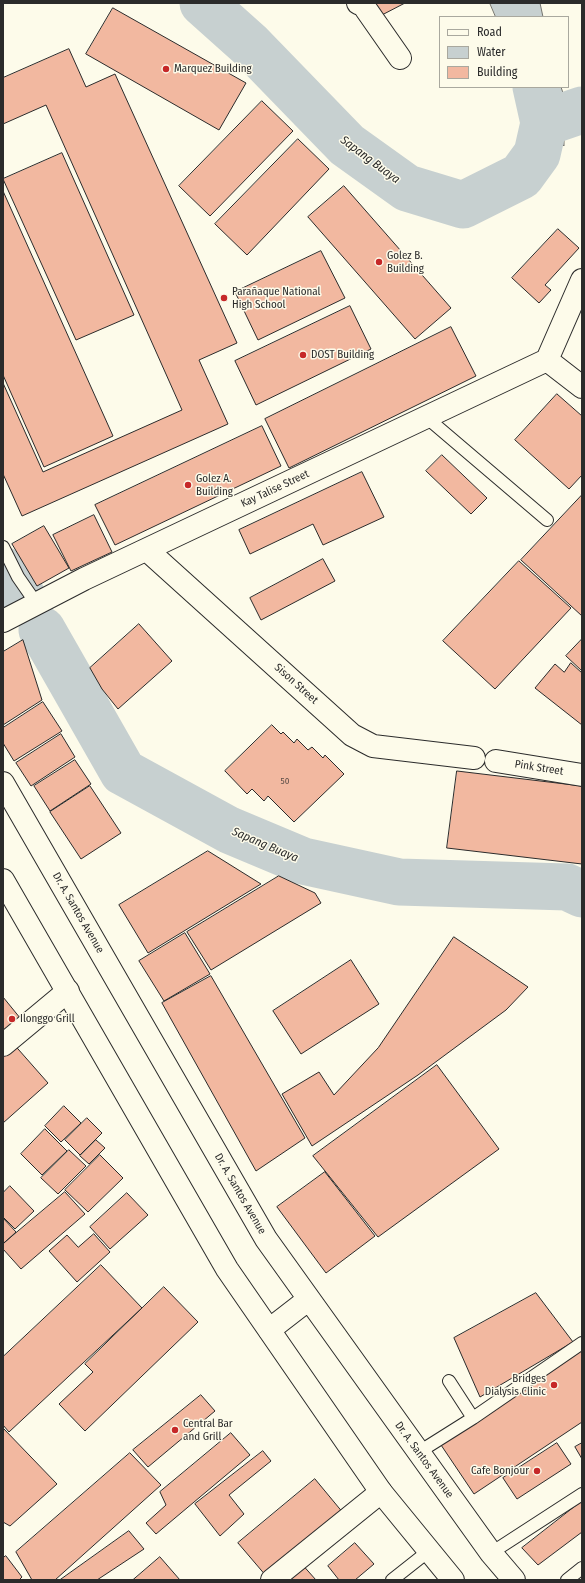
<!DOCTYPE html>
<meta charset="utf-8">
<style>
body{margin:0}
#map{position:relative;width:585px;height:1583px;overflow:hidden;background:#fdfbea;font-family:"Fira Sans Condensed",sans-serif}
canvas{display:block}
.frame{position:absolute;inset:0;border:4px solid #2b2b2b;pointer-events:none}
.legend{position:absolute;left:439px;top:16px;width:130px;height:72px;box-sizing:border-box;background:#fdfbea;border:1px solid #a9a89e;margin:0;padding:5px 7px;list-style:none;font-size:12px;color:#2b2b2b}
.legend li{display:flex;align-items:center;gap:8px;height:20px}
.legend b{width:20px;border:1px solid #a9a89e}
</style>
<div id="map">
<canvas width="585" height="1583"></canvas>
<div class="frame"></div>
<ul class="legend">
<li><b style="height:5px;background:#fdfbea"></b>Road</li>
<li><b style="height:11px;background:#c7d0d0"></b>Water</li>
<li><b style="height:11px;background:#f2b8a0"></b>Building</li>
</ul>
</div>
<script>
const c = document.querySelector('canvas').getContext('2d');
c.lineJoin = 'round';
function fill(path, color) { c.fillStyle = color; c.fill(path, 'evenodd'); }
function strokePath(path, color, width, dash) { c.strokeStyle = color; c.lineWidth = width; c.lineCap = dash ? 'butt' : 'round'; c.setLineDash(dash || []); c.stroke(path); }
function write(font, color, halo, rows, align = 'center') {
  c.font = font + ' "Fira Sans Condensed",sans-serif'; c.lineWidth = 3; c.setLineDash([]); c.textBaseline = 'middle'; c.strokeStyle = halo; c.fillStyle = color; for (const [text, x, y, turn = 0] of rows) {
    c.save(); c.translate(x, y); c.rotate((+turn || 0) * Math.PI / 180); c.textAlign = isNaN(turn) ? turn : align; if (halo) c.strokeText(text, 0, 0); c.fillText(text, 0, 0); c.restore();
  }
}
const water = new Path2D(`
 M490,3H540L543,17H496Z
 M521,87H561L564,96V146L526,106Z`);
fill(water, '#c7d0d0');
strokePath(water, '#74746e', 1);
strokePath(new Path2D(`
 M203,3L250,45L347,145L407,188L463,205L521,176L537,154L544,123L536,87
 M544,123L582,110
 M3,570L22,596
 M42,630L123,772L229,830L303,861L399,882L567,887L582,894`), '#c7d0d0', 47);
const building = new Path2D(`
 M373,3H405L380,16Z
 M113,8L246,83L219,130L86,54Z
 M69,49L86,87L115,74L237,343L199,360L228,424L22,516L3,474V383L43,472L182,410L46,105L3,124V78Z
 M262,101L293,131L210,216L179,186Z
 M298,139L329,169L247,255L215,224Z
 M62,153L134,315L76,340L3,179Z
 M344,186L451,308L415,339L308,217Z
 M3,191L113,436L44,467L3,375Z
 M558,229L579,248L545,285L551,290L539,303L512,278Z
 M321,251L345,298L258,340L235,292Z
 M350,306L371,349L256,405L235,361Z
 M451,327L476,376L289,468L265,419Z
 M557,394L582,416V475L569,489L515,440Z
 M262,426L281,466L115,545L95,505Z
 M442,455L487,498L471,514L426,471Z
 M362,472L384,517L323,545L313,524L250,554L239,530Z
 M582,495V616L521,560Z
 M94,515L112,552L71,571L53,535Z
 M44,526L69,568L37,586L12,544Z
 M323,559L335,581L261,620L250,598Z
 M519,561L571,608L495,689L443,641Z
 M139,624L172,661L118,709L102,689L90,668Z
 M582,639V671L566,656Z
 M23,640L42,700L3,725V652Z
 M571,663L582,673V725L535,688L555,664L564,672Z
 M43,702L62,731L14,761L3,743V728Z
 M272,725L281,734L283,732L294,743L297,739L308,750L312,747L323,758L325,755L344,774L294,822L268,796L264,801L252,789L247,794L225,771Z
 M61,734L75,757L31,786L16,763Z
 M75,760L91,784L50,811L34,786Z
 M457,771L582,786V864L447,848Z
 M90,786L121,833L81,859L50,812Z
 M208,851L261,884L148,953L119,905Z
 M279,876L315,893L321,903L211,970L187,932Z
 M185,933L210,974L164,1001L139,961Z
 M454,937L528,987L506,1010L418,1075L312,1146L282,1094L319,1072L334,1095L378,1048Z
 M351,960L379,1004L301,1054L273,1011Z
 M211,976L305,1138L256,1171L162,1003Z
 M3,997L25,1024L3,1041Z
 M11,1041L48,1083L3,1123V1048Z
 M437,1065L499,1149L378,1237L313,1156Z
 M64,1106L81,1123L61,1142L45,1126Z
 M87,1118L102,1133L80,1155L65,1140Z
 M45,1129L67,1151L42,1175L21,1154Z
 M96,1140L105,1148L89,1164L80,1156Z
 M69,1150L86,1166L58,1194L41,1178Z
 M100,1155L123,1178L88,1212L65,1190Z
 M325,1172L375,1236L326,1273L277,1207Z
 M10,1186L34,1211L15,1229L3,1217V1193Z
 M65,1192L85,1214L21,1269L3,1249V1244Z
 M127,1193L148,1215L110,1249L90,1227Z
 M3,1218L16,1232L3,1244Z
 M94,1234L110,1252L77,1282L49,1251L67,1235L78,1247Z
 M101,1265L142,1308L9,1432L3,1425V1357Z
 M164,1287L198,1322L85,1431L59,1404L93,1372L85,1364Z
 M536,1293L573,1342L480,1397L454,1338Z
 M582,1347V1422L474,1494L439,1442Z
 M201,1395L215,1411L148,1467L133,1450Z
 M3,1428L57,1484L10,1526L3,1522Z
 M231,1433L250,1455L156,1534L146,1523L166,1505L160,1492Z
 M557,1443L571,1464L517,1499L503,1478Z
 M582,1443V1459L575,1447Z
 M263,1451L271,1461L229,1495L244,1514L220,1536L195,1504Z
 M130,1453L161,1485L55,1580H32L16,1552Z
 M315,1479L344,1514L267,1577L238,1543Z
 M582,1501V1532L538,1565L522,1548Z
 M129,1531L144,1549L97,1580H60Z
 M355,1543L374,1564L355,1580H339L328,1566Z
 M6,1556L22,1577L19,1580H3V1558Z
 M160,1557L180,1580H133Z
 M300,1562L316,1580H278Z`);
fill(building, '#f2b8a0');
strokePath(building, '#2b2b2b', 1);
const service = new Path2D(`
 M426,417L547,520
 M3,547L18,577L36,603
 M449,1381L473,1418
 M419,1452L473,1418L582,1343
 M491,1553L582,1494
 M392,1580L430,1550
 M567,1580L582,1568`);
const minor = new Path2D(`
 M358,3L363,5L400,58
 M547,360L582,280
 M547,360L582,387
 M147,550L352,735L373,746L474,758
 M3,621L84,579L547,360
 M496,761L582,775
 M3,1045L68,991
 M272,1580L381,1492`);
const primary = new Path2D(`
 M3,783L266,1239L491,1553L514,1580
 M3,880L227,1269L381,1492L453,1580
 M269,1330L309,1299`);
strokePath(service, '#2b2b2b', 14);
strokePath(minor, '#2b2b2b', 24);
strokePath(primary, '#2b2b2b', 24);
strokePath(service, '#fdfbea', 12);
strokePath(minor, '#fdfbea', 22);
strokePath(primary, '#fdfbea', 22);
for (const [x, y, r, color] of [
 [166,69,4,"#c62828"],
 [379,262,4,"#c62828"],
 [224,298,4,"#c62828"],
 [303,355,4,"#c62828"],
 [188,485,4,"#c62828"],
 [12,1019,4,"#c62828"],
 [554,1385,4,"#c62828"],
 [175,1430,4,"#c62828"],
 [537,1471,4,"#c62828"]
]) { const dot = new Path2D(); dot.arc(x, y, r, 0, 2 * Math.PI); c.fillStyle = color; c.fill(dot); strokePath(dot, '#fdfbea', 1.5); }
write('9px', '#5d4e48', null, [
 ["50",285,781]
]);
write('11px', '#2b2b2b', '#fdfbea', [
 ["Marquez Building",174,69],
 ["Golez B.",387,256],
 ["Building",387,269],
 ["Parañaque National",232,292],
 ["High School",232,305],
 ["DOST Building",311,355],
 ["Golez A.",196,479],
 ["Building",196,492],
 ["Ilonggo Grill",20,1019],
 ["Bridges",546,1379,"right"],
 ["Dialysis Clinic",546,1392,"right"],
 ["Central Bar",183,1424],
 ["and Grill",183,1437],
 ["Cafe Bonjour",529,1471,"right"]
], 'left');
write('11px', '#2b2b2b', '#fdfbea', [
 ["Kay Talise Street",275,489,-25],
 ["Sison Street",296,684,42],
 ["Pink Street",539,768,9],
 ["Dr. A. Santos Avenue",78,913,60],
 ["Dr. A. Santos Avenue",240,1194,60],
 ["Dr. A. Santos Avenue",424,1460,54]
]);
write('italic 12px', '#2b2b2b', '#fdfbea', [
 ["Sapang Buaya",370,160,37],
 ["Sapang Buaya",265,845,23]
]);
</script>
